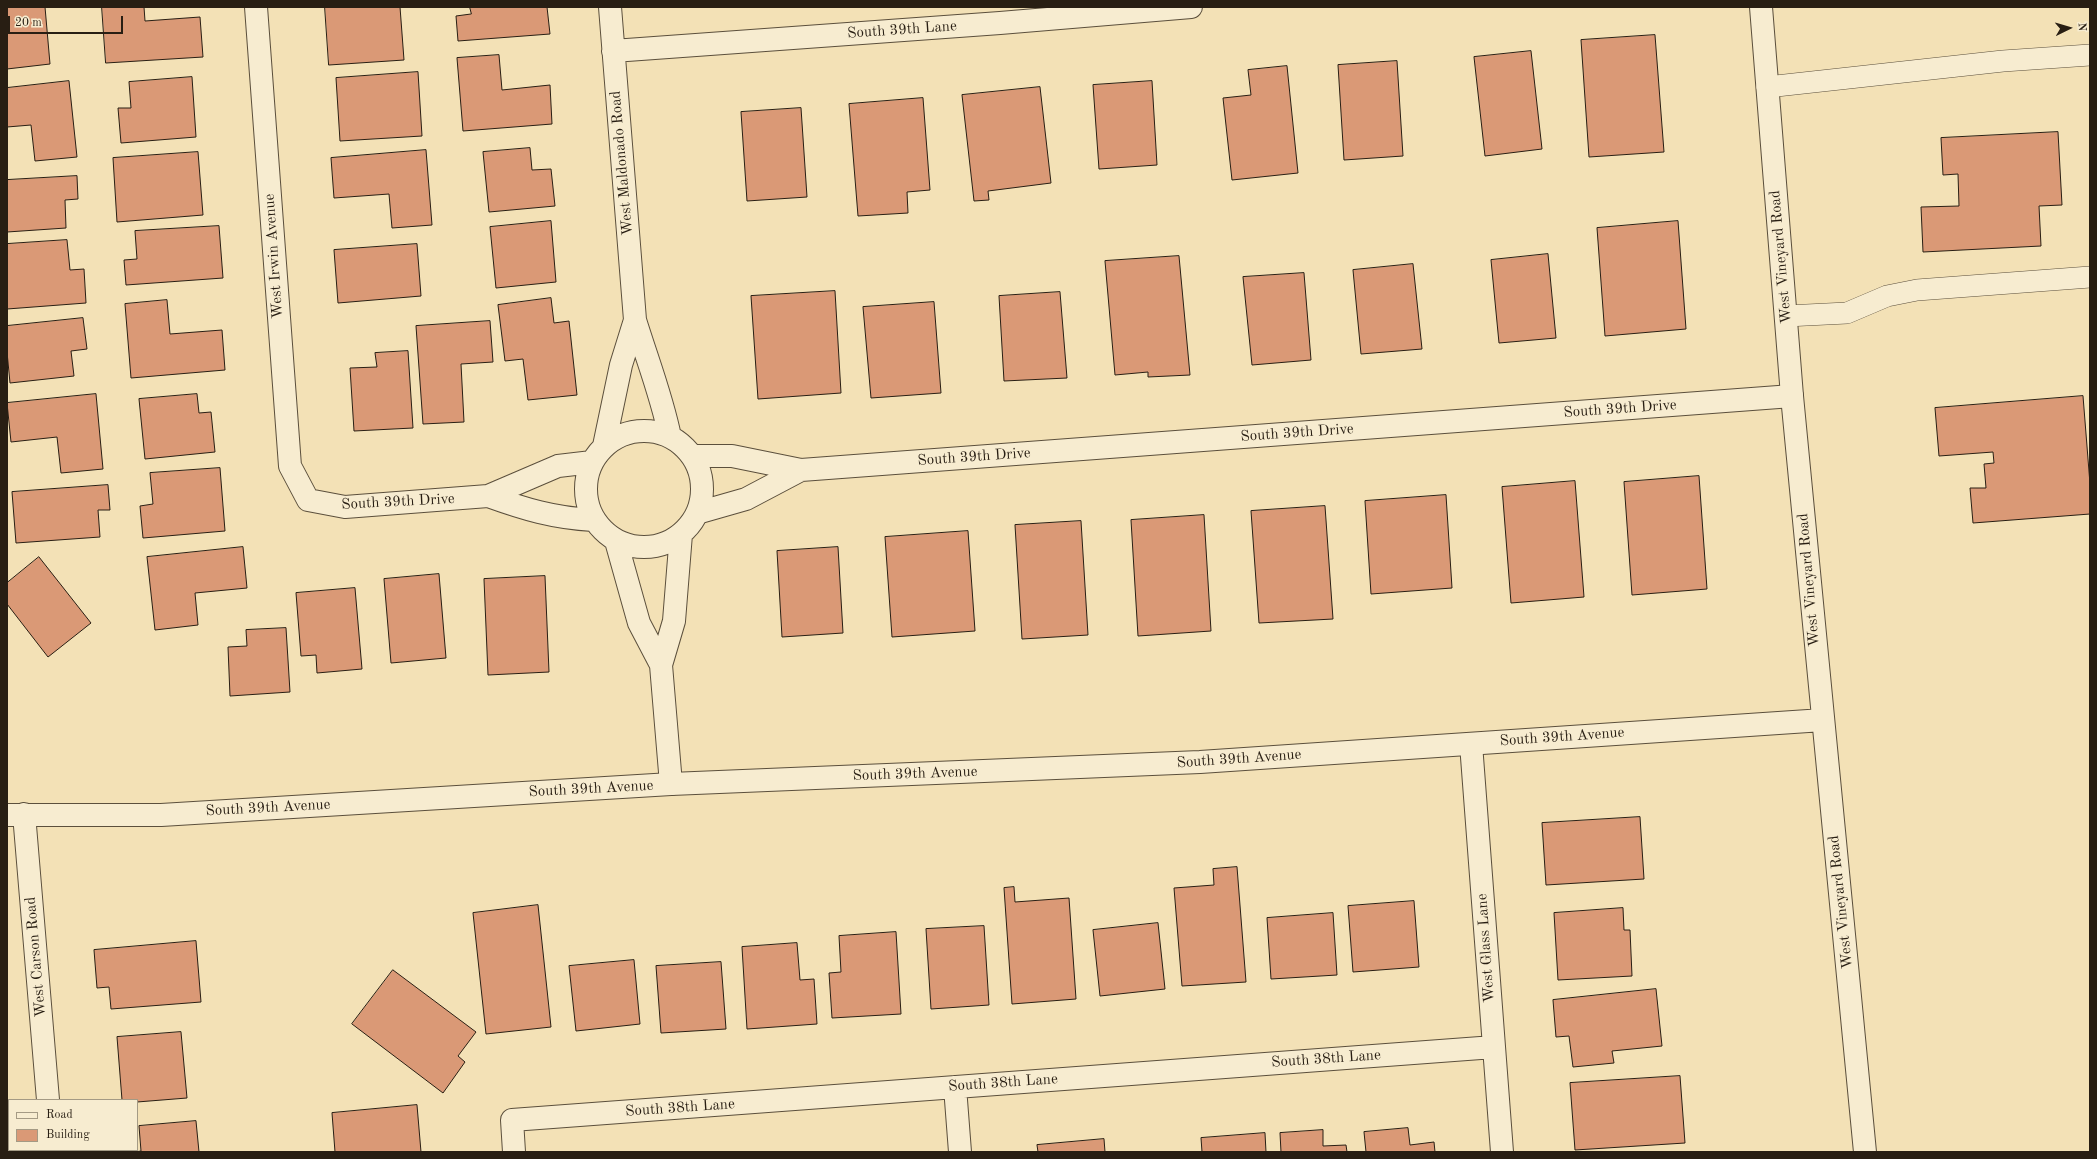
<!DOCTYPE html>
<style>
body{margin:0}
#map{position:relative;width:2097px;height:1159px;overflow:hidden;background:#f3e1b6;font-family:"Old Standard TT",serif}
canvas{display:block}
.frame{position:absolute;inset:0;border:8px solid #281e13;pointer-events:none}
.legend{position:absolute;left:8px;top:1099px;width:130px;height:52px;box-sizing:border-box;background:#f7ecd0;border:1px solid #a49a84;margin:0;padding:5px 7px;list-style:none;font-size:12px;color:#281e13}
.legend li{display:flex;align-items:center;gap:8px;height:20px}
.legend b{width:20px;border:1px solid #a49a84}
.north{position:absolute;left:2049px;top:8px;width:40px;height:40px;-webkit-text-stroke:3px #f7ecd0;paint-order:stroke;rotate:85deg;font-size:11px;font-weight:700;line-height:16px;text-align:center;color:#281e13}
.north::after{content:'';display:block;margin:auto;width:14px;height:18px;background:#281e13;clip-path:polygon(50% 0,100% 100%,50% 72%,0 100%)}
.scale{position:absolute;left:8px;top:16px;width:115px;height:18px;box-sizing:border-box;border:2px solid #281e13;border-top:0;padding-left:5px;font-size:12px;line-height:14px;white-space:nowrap;color:#281e13;-webkit-text-stroke:3px #f7ecd0;paint-order:stroke}
</style>
<div id="map">
<canvas width="2097" height="1159"></canvas>
<div class="frame"></div>
<ul class="legend">
<li><b style="height:5px;background:#f7ecd0"></b>Road</li>
<li><b style="height:11px;background:#da9976"></b>Building</li>
</ul>
<div class="north">N</div>
<div class="scale">20 m</div>
</div>
<script>
const c = document.querySelector('canvas').getContext('2d');
c.lineJoin = 'round';
function fill(path, color) { c.fillStyle = color; c.fill(path, 'evenodd'); }
function strokePath(path, color, width, dash) { c.strokeStyle = color; c.lineWidth = width; c.lineCap = dash ? 'butt' : 'round'; c.setLineDash(dash || []); c.stroke(path); }
function write(font, color, halo, rows, align = 'center') {
  c.font = font + ' "Old Standard TT",serif'; c.lineWidth = 3; c.setLineDash([]); c.textBaseline = 'middle'; c.strokeStyle = halo; c.fillStyle = color; for (const [text, x, y, turn = 0] of rows) {
    c.save(); c.translate(x, y); c.rotate((+turn || 0) * Math.PI / 180); c.textAlign = isNaN(turn) ? turn : align; if (halo) c.strokeText(text, 0, 0); c.fillText(text, 0, 0); c.restore();
  }
}
const building = new Path2D(`
 M7,7H45L50,64L7,69Z
 M102,7H144L145,21L200,17L203,57L106,63Z
 M325,7H400L404,60L329,65Z
 M470,7H547L550,34L458,41L456,16L471,14Z
 M1655,35L1664,152L1589,157L1581,40Z
 M1531,51L1542,149L1485,156L1474,57Z
 M499,55L502,90L550,85L552,124L463,131L457,58Z
 M1397,61L1403,156L1344,160L1338,65Z
 M1287,66L1298,173L1232,180L1223,98L1251,95L1248,70Z
 M418,72L422,136L340,141L336,78Z
 M192,77L196,137L121,143L118,108H131L129,82Z
 M69,81L77,157L35,161L31,125L7,127V88Z
 M1152,81L1157,165L1099,169L1093,85Z
 M1040,87L1051,183L988,191L989,200L974,201L962,95Z
 M923,98L930,190L907,192L908,213L858,216L849,104Z
 M801,108L807,197L747,201L741,112Z
 M2058,132L2062,205L2039,206L2041,246L1923,252L1921,207L1959,206L1958,174L1943,175L1941,138Z
 M530,148L532,170L551,169L555,206L489,212L483,152Z
 M426,150L432,225L392,228L389,194L334,198L331,158Z
 M198,152L203,215L117,222L113,158Z
 M77,176L78,199L65,200L66,228L7,232V180Z
 M551,221L556,282L496,288L490,227Z
 M1678,221L1686,329L1605,336L1597,228Z
 M219,226L223,278L126,285L124,260L137,259L135,231Z
 M67,240L70,270L84,269L86,303L7,309V244Z
 M417,244L421,296L338,303L334,250Z
 M1548,254L1556,338L1499,343L1491,260Z
 M1179,256L1190,375L1148,377V372L1115,375L1105,261Z
 M1413,264L1422,349L1361,354L1353,270Z
 M1304,273L1311,360L1252,365L1243,277Z
 M835,291L841,393L758,399L751,296Z
 M1060,292L1067,378L1004,381L999,296Z
 M551,298L554,323L569,321L577,395L528,400L523,359L505,361L498,305Z
 M167,300L170,334L222,330L225,370L131,378L125,304Z
 M934,302L941,393L871,398L863,307Z
 M83,318L87,349L71,351L74,376L10,383L7,352V326Z
 M490,321L493,362L461,364L464,422L423,424L416,326Z
 M408,351L413,428L354,431L350,368L377,367L375,353Z
 M96,394L103,469L61,473L57,437L11,442L7,403Z
 M197,394L199,413L211,412L215,452L145,459L139,399Z
 M2083,396L2090,484V514L1973,523L1970,488H1986L1984,464L1994,463L1993,452L1939,456L1935,408Z
 M220,468L225,531L143,538L140,506L153,504L150,473Z
 M1699,476L1707,589L1632,595L1624,482Z
 M1575,481L1584,597L1511,603L1502,487Z
 M108,485L110,510H98L100,537L16,543L12,492Z
 M1446,495L1452,588L1371,594L1365,501Z
 M1325,506L1333,619L1259,623L1251,511Z
 M1204,515L1211,631L1138,636L1131,520Z
 M1081,521L1088,635L1022,639L1015,525Z
 M968,531L975,631L892,637L885,537Z
 M243,547L247,588L195,593L198,625L155,630L147,557Z
 M838,547L843,633L782,637L777,551Z
 M39,557L91,623L48,657L7,604V583Z
 M439,574L446,658L391,663L384,579Z
 M545,576L549,672L488,675L484,579Z
 M355,588L362,669L317,673L316,655L301,656L296,593Z
 M286,628L290,692L230,696L228,647L247,646L246,630Z
 M1640,817L1644,879L1546,885L1542,823Z
 M1237,867L1246,982L1182,986L1174,888L1214,885L1213,869Z
 M1014,887L1015,902L1069,898L1076,999L1012,1004L1004,888Z
 M1414,901L1419,967L1353,972L1348,906Z
 M538,905L551,1027L486,1034L473,913Z
 M1623,908L1624,930H1630L1632,976L1558,980L1554,913Z
 M1333,913L1337,975L1271,979L1267,918Z
 M1158,923L1165,989L1100,996L1093,930Z
 M984,926L989,1005L931,1009L926,929Z
 M896,932L901,1014L832,1018L829,973L841,972L839,936Z
 M196,941L201,1002L111,1009L109,987L97,988L94,950Z
 M797,943L800,980L814,979L817,1024L747,1029L742,947Z
 M634,960L640,1024L576,1031L569,966Z
 M721,962L726,1029L661,1033L656,966Z
 M393,970L476,1032L458,1056L465,1062L443,1093L352,1024Z
 M1656,989L1662,1046L1612,1051L1614,1063L1573,1067L1569,1036L1556,1037L1553,1000Z
 M181,1032L187,1098L137,1102V1100H122L117,1037Z
 M1680,1076L1685,1143L1575,1150L1570,1083Z
 M417,1105L421,1152H335L332,1113Z
 M196,1121L199,1152H134L141,1151L139,1126Z
 M1408,1128L1410,1145L1434,1142L1435,1152H1366L1364,1132Z
 M1323,1130V1146L1346,1145L1347,1152H1281L1280,1133Z
 M1265,1133L1266,1152H1202L1201,1138Z
 M1104,1139L1105,1152H1038L1037,1145Z`);
fill(building, '#da9976');
strokePath(building, '#281e13', 1);
const service = new Path2D(`
 M1767,87L2003,61L2090,55
 M1786,316L1847,313L1887,296L1917,290L2090,277`);
const minor = new Path2D(`
 M256,7L290,466L308,500L345,507L488,496L558,466L592,462
 M610,7L635,320C647,359 662,397 670,437
 M613,51L1000,23L1191,7
 M586 489a58 58 0 1 1 116 0a58 58 0 1 1-116 0Z
 M604,446L621,365L635,320
 M692,456H732L801,470L1792,396
 M488,496C524,509 554,518 593,520
 M697,513L746,499L801,470
 M616,541L639,623L661,665
 M1471,744L1502,1152
 M671,784L661,665L674,621L681,534
 M24,814L48,1100
 M955,1087L960,1152
 M52,1150V1152
 M514,1152L512,1120L1494,1047`);
const tertiary = new Path2D(`
 M1761,7L1792,396L1865,1152
 M7,815H161L671,784L1200,762L1823,720`);
strokePath(service, '#5b4f3c', 22);
strokePath(minor, '#5b4f3c', 24);
strokePath(tertiary, '#5b4f3c', 24);
strokePath(service, '#f7ecd0', 21);
strokePath(minor, '#f7ecd0', 22);
strokePath(tertiary, '#f7ecd0', 22);
write('15px', '#281e13', '#f7ecd0', [
 ["South 39th Lane",902,30,-4],
 ["West Maldonado Road",622,163,-95],
 ["West Irwin Avenue",274,256,-94],
 ["West Vineyard Road",1781,257,-95],
 ["South 39th Drive",1620,409,-4],
 ["South 39th Drive",1297,433,-4],
 ["South 39th Drive",974,457,-4],
 ["South 39th Drive",398,502,-3],
 ["West Vineyard Road",1809,580,-95],
 ["South 39th Avenue",1562,737,-4],
 ["South 39th Avenue",1239,759,-4],
 ["South 39th Avenue",915,774,-2],
 ["South 39th Avenue",591,789,-3],
 ["South 39th Avenue",268,808,-3],
 ["West Vineyard Road",1841,902,-96],
 ["West Glass Lane",1486,948,-94],
 ["West Carson Road",36,957,-95],
 ["South 38th Lane",1326,1059,-4],
 ["South 38th Lane",1003,1083,-4],
 ["South 38th Lane",680,1108,-4]
]);
</script>
